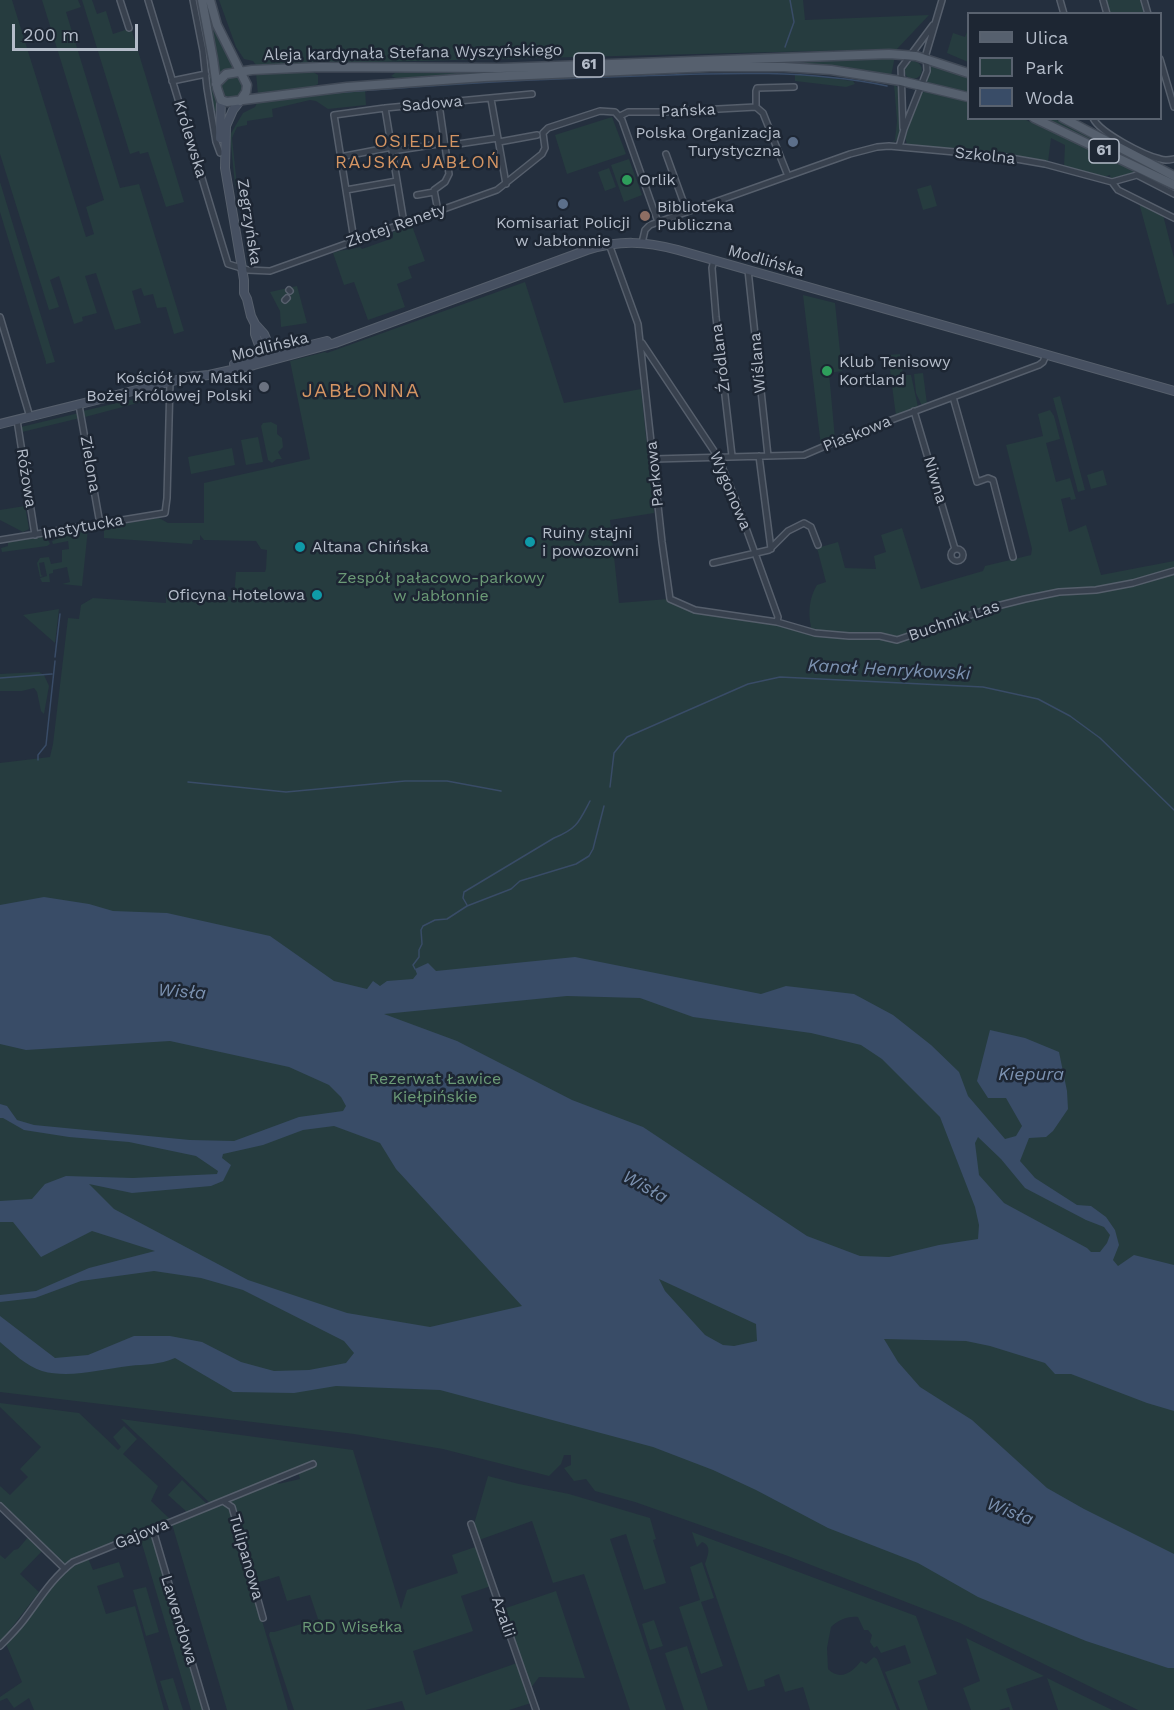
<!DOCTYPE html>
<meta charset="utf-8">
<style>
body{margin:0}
#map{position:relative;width:1174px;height:1710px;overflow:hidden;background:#242f3e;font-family:"Work Sans",sans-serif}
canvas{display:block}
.legend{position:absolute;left:967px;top:12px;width:195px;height:108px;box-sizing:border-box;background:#1d2633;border:2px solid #59626f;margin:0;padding:8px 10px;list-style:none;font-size:18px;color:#b4bcc9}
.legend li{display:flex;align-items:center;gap:12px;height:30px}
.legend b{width:30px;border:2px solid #59626f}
.scale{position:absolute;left:12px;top:24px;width:126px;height:27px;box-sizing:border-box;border:3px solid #b4bcc9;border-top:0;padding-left:8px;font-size:18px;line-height:21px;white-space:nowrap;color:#b4bcc9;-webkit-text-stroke:4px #1d2633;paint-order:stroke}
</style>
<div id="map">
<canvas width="1174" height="1710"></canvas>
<ul class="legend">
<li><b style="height:8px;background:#56606e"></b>Ulica</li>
<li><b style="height:16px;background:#263c3f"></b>Park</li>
<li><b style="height:16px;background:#394c67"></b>Woda</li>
</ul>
<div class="scale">200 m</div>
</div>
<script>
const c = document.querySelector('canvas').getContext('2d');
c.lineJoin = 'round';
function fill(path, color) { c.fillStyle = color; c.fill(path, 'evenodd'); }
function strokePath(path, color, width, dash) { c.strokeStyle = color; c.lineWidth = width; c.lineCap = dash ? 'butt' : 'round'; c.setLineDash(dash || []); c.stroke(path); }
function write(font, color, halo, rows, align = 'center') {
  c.font = font + ' "Work Sans",sans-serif'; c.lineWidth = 5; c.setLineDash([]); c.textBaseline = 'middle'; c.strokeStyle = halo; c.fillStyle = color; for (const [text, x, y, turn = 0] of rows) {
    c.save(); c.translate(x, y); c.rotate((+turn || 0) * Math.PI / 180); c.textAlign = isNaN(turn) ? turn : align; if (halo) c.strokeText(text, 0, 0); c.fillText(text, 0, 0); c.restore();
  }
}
fill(new Path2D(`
 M0,0H12L86,237L94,234L86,207L104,200L42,0H78L81,7L66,12L120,188L139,184L184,331L174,334L166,307L157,308L153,294L144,296L141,288L132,291L141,323L115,330L96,273L85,276L97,313L82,317L83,321L74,324L59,276L50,280L59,307L49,310L0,154Z
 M82,0H92L97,14L106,11L113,34L131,28L184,202L166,207L148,152L140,154L139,151L130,154Z
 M194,0H198L213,91L220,110L213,111Z
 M205,0L236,70L220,76Z
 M219,0H803L805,20L929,15L897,49L256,65L253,61L244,59L236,47Z
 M1105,0H1143L1146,13H1109Z
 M967,32H968V62L947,53L953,33L965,37Z
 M895,56L891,76L846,67L781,62L400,80L391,76L399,70Z
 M904 70a9 9 0 1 1 18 0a9 9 0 1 1-18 0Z
 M928,64L968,77V94L924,84L929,73Z
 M313,72L318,75V84L310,88L258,95L256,73Z
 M795,74L853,81L855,84L846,87L795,81Z
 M221 87a11 11 0 1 1 22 0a11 11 0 1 1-22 0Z
 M894,84L899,89L901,129L899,139L891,143L895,140L897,121Z
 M365,88L366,105L328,109L316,101L310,100L272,109L273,117L247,121V125L237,127L232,138L237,185L236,186L235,185L230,135L243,113L255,107L258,101Z
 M925,91L968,101V118L1024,119L1174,189V192L1140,174L1111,180L1110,175L1100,178L1064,167L1065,145L1051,138L1048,162L1009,156L907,145L905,137L921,94Z
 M612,117L626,154L567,174L555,135Z
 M1041,119H1055L1174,179V182Z
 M629,159L642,195L624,202L611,165Z
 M609,168L616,187L605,191L598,172Z
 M0,182L55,362L46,364V362L0,212Z
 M931,185L937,206L923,210L917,189Z
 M1139,203L1163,215L1174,258V303L1167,305Z
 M412,226L425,261L408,267L412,278L397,284L405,307L368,320L354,282L344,285L333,253C343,249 350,250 360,247L362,249L393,238V232Z
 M525,282L564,403L641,389L654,513L610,520L619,603L668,599L695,610L780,624L802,631L811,627C808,613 809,598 817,585L826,582L817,548L838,542L845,568L876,569L874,556L886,552L881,535L902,528L921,589L983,571L985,566L1031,555L1032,549L1006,445L1043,436L1038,414L1050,410L1054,416L1060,439L1046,443L1056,482L1070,478L1076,499L1071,500L1070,497L1061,499L1069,532L1086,525L1101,575L1174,561V1710H1138L960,1623L788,1556L635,1502L595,1491L586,1479L574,1481L564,1468L571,1465V1455H564L561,1464L549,1476L443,1449L354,1434L0,1392V763L50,757L53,744L68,618L79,619L81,605L93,598L166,603V592L234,597L236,572H265L266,569L267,550L261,549L256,541L204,540L200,535V540H193L192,544L104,538V527L159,518L168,523H204V483L310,459L290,361L325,352L327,353Z
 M297,286L307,323L281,327L280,311L270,292Z
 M803,295L835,303L842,371L829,373L835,439L821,446Z
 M900,354L903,375H911L918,407L896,416L888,355Z
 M923,373L927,404L922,406L916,393L914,374Z
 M168,391V395L85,417L83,411Z
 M1060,396L1085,490L1078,492L1053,398Z
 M79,413L80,418L22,432L21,427Z
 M271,422L277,425V434L282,438L283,447L278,452L282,459H277L272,463L268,460L261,426L263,423Z
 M258,437L263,462L246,465L241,440Z
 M232,448L235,465L191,474L188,457Z
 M1103,470L1107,485L1091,489L1087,475Z
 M25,506L29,529L23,532L0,520V510Z
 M88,529L82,586L62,584L70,582L67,567L53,570V573L49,574L50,582H42L40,578L47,576L44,562L39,563L41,575L43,576L40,577L37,563L40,558L49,557L51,564L62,562V550L69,549L68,541L53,544L52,541L55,540V534Z
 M46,536L50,544L47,546L2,552L1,548L8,546V542Z
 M59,609L55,643L23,615Z
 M39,672L44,675L49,686L44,714L41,711L37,692L34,688L22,691H0V674Z
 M0,1403L79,1413L118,1450L121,1447L113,1437L124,1426L137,1439L123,1454L158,1486L151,1501L171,1520L63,1564L0,1504V1486L10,1495L28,1477L20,1469L41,1447L0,1407Z
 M121,1419L353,1450L401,1609L407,1590L458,1573L452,1555L478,1546L491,1586L461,1596L473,1631L413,1651L426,1695L517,1663L531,1703L509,1710H405L402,1701L366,1710H294L269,1635L270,1632H274L318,1619L310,1595L287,1601L279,1576L256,1583L231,1499L277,1480L278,1484L300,1479L298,1472L317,1464L316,1461L210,1503Z
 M488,1476L519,1484L569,1494L650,1518L656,1539L653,1540L666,1583L644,1590L626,1534L610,1539L666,1710H630L584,1574L553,1583L532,1521L479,1540L474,1524Z
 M182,1480L206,1503L205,1505L188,1513L168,1495Z
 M224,1504L229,1507L288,1710H227L172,1524Z
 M692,1532L916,1616L937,1674L918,1681L928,1710H900L885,1672L911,1663L905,1645L881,1653L877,1646L874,1648L870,1642L872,1635L868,1630H864L858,1617C848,1616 838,1620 831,1627L827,1648L828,1669C840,1681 852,1673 861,1661L866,1664L874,1657L877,1659L897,1710H810L803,1687L785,1692L779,1674L764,1680L765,1686L748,1691L705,1564C708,1555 712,1546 702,1542L697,1547Z
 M151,1533L204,1710H191L140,1537Z
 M29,1536L43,1550L20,1574L39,1592L0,1643V1555L5,1559L14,1550L18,1549Z
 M88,1558L93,1570L119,1562L124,1577L97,1586L106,1614L135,1606L164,1710H34L29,1698L14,1708L7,1698L0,1701V1697L22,1682L6,1644C26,1619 60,1569 88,1558Z
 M702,1562L714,1598L701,1602L723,1666L701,1674L679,1607L700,1600L690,1567Z
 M146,1587L159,1632L146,1636L133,1590Z
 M556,1591L585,1678L539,1677L530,1689L503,1609Z
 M654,1620L663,1646L650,1650L642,1624Z
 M966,1638L1044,1676L1006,1689L1013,1710H1010L1009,1707L999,1710H971L963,1688L980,1681Z
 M687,1646L708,1710H684L665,1653Z
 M173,1678L183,1710H169L160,1681Z
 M1047,1678L1112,1710H1058Z`), '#263c3f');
fill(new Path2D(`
 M44,897L89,904L113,911L167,913L270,936L334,981L367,989L373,981L380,986L387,981L413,979L417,974L415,969L428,963L436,971L575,957L761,994L786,986L854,994L893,1015L931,1045L959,1072L968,1096L1005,1139L1016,1136L1022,1126L1006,1098H988L977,1081L990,1030L1025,1038L1059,1052L1067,1091L1068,1109L1053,1131L1046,1137L1029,1138L1020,1161L1035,1178L1077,1205L1091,1206L1106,1217L1115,1230L1119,1245L1113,1260L1118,1266L1134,1255L1174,1265V1411L1147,1403L1071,1374H1055L1045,1363L990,1346L966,1341L884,1339L898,1362L920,1387L972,1420L1047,1488L1084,1509L1174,1554V1668H1168L1086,1641L978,1597L918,1563L828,1528L756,1490L713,1470L653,1447L440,1390L336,1386L294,1393L233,1392L175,1358C159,1365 146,1364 129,1366C101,1369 70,1379 42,1371C26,1366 12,1352 0,1342V1316L55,1358L88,1355L134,1336H170L202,1342L241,1362L274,1371L309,1370L346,1363L354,1353L344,1341L243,1290L201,1278L154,1271L81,1281L35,1298L0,1302V1295L36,1291L89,1268L155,1251L92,1231L41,1257L13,1222H0V1201L32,1199L45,1184L66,1176L133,1178L217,1174L218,1171L196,1156L129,1142L69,1137L24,1130L3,1118H0V1104L7,1106L17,1120L34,1125L190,1140L234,1141L299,1117L343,1111L346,1106L341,1097L329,1085L289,1067L170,1041L26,1050L0,1044V905ZM567,996L640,998L693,1017L811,1033L861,1045L882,1059L940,1117L975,1207L979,1225L978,1239L939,1245L889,1257L860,1256L807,1236L643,1127L572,1100L457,1041L384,1014ZM334,1126L380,1143L396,1169L522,1306L430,1327L347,1313L248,1280L114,1209L89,1184L132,1193L211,1186L223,1181L231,1165L222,1158L223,1154L263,1145L303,1130ZM978,1137L1001,1159L1025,1188L1086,1220L1104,1227L1110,1235L1107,1243L1100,1252H1091L1087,1248L1004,1203L979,1175L975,1143ZM659,1279L756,1324L757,1341L734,1346L723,1345L705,1335L665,1291Z`), '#394c67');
strokePath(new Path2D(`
 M785,47L794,22L790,0
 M332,93C433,85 535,79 637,76C721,73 804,69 887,86
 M55,657L60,614
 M0,678L52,674
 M38,760V755L46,745L55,661
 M188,782L286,792L405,781H447L501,791
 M610,787L614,753L627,737L748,684L780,677L983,687L1038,699L1070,716L1100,738L1174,810
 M467,905L463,898L464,892L554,838C577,829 579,822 590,801
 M415,969L413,965L419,957V950L422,944L421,930L423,926L435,920L447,919L467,906L511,889L520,881L576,864L589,856L593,849L604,806`), '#394c67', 1.5);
const street = new Path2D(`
 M120,0L129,28
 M148,0L228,264L248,270L270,271L497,190L542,154L545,148L543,133L548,128L600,111L615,112L622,120L658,222
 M193,0L203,51L207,88L216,142L220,153
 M1060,0L1064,14
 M1103,0L1107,14
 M1144,0L1148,14
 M1160,59L1174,107
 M172,81L206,74
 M491,99L506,184
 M756,107V91L757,88L794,87
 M385,108L404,223
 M620,116L628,112H662L756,107L763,113L788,176
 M1093,118C1100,133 1144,155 1160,159C1165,161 1169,160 1174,159
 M903,128L901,68L933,25
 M499,142L537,135
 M445,146L498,138
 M899,147L904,129L927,71L926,54L942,0
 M392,151L445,143
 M666,154L687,212
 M340,157L392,147
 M1112,182L1137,175L1174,194
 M346,190L397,181
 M417,195L434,192
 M438,211L434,190L445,182L449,174L439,104
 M354,240L334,115L385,108L532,94
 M642,243L645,230L650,225L850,154L877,147L889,146L999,156L1045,164L1112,182L1118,190L1174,218
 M609,244L638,324L662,542L670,599L695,610L777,622L815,633L849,636H880L897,640L997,606L1025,599L1059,592L1096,590L1133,583L1174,571
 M714,260L712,268L716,317L732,456
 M748,270L768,456
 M289,290L290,291
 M285,300L287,298
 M0,317L30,417
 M642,343L718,457L737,503L778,617L777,622
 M953,397L977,482L988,478L993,480L1013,557
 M79,405L100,524
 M914,411L955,549
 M17,420L35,535
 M759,456L771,549
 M654,459L804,455L851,435L1039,365L1043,362L1046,355
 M0,540L165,513L167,498L170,382
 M951 555a6 6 0 1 1 12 0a6 6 0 1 1-12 0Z
 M713,563L769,550L788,531L804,523L811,527L818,545
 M223,1501L232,1507L263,1618
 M0,1506L65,1569
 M471,1524L536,1710
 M153,1530L206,1710
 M0,1646C8,1638 16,1630 23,1621C39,1600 52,1578 73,1562L313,1464`);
const secondary = new Path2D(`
 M240,101L233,110L226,126L225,168L244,280V293L247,299L251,316L255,324L264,334L273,355
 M220,138L221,100
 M255,324V334L264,359
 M234,364L327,341
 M189,377L209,375L254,365L335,343L587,250C620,240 644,241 678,250L1174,391
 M0,424L193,376`);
const primary = new Path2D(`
 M202,0L213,59L217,88L221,100L227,102L347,87L484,77L710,67H784L831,70L901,81L968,97
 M210,0L217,25L247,85L246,92L240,101
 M216,84L226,74L252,70L320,67L500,68L889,54L916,56L968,73
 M1034,118L1174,185
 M1063,118L1174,176`);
strokePath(street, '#565f6c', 8);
strokePath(secondary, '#565f6c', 10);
strokePath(primary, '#414a57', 11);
strokePath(street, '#38414e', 5);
strokePath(secondary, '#465061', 8);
strokePath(primary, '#56606e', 8);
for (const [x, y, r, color] of [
 [793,142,6,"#5c6f8a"],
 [627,180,6,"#2e9e5b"],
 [563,204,6,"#5c6f8a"],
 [645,216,6,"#8d6e63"],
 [827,371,6,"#2e9e5b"],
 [264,387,6,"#6b7280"],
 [530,542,6,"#0f9aa8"],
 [300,547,6,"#0f9aa8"],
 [317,595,6,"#0f9aa8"]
]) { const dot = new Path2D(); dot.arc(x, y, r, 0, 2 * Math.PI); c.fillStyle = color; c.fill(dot); strokePath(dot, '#1d2633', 2); }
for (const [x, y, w] of [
 [589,65,30],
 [1104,151,30]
]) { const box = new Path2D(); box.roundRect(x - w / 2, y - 12, w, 24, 4.5); c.fillStyle = '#1d2633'; c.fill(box); strokePath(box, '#b4bcc9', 1.5); }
write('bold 15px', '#b4bcc9', null, [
 ["61",589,65],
 ["61",1104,151]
]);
write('16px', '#b4bcc9', '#1d2633', [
 ["Aleja kardynała Stefana Wyszyńskiego",413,53,-1],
 ["Sadowa",432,104,-5],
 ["Pańska",688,111,-3],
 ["Królewska",190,139,73],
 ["Szkolna",985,156,6],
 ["Zegrzyńska",249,222,81],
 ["Złotej Renety",396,226,-19],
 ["Modlińska",766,261,16],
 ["Modlińska",270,347,-14],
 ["Źródlana",721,358,-97],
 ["Wiślana",758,363,-95],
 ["Piaskowa",857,434,-22],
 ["Zielona",90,464,80],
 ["Parkowa",655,474,-96],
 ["Różowa",26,478,81],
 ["Niwna",935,480,74],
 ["Wygonowa",730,491,67],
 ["Instytucka",83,527,-10],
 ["Buchnik Las",954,621,-19],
 ["Gajowa",142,1534,-22],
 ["Tulipanowa",246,1557,74],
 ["Azalii",503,1617,71],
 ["Lawendowa",179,1620,73]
]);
write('16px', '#b4bcc9', '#1d2633', [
 ["Polska Organizacja",781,133,"right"],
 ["Turystyczna",781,151,"right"],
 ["Orlik",639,180],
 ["Biblioteka",657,207],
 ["Publiczna",657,225],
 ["Komisariat Policji",563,223,"center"],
 ["w Jabłonnie",563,241,"center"],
 ["Klub Tenisowy",839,362],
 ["Kortland",839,380],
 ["Kościół pw. Matki",252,378,"right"],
 ["Bożej Królowej Polski",252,396,"right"],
 ["Ruiny stajni",542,533],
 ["i powozowni",542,551],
 ["Altana Chińska",312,547],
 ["Oficyna Hotelowa",305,595,"right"]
], 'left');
write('16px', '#6b9a76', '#1d2633', [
 ["Zespół pałacowo-parkowy",441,578],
 ["w Jabłonnie",441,596],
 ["Rezerwat Ławice",435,1079],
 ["Kiełpińskie",435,1097],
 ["ROD Wisełka",352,1627]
]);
c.letterSpacing = '1.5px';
write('18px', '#d59563', '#1d2633', [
 ["OSIEDLE",418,142],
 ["RAJSKA JABŁOŃ",418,163]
]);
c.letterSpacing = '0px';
write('italic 18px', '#7c92b1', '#1d2633', [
 ["Kanał Henrykowski",889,670,3],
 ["Wisła",182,992,4],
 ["Kiepura",1031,1075],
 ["Wisła",645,1187,29],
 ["Wisła",1010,1512,21]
]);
c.letterSpacing = '1.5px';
write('20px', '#d59563', '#1d2633', [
 ["JABŁONNA",361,391]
]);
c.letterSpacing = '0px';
</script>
